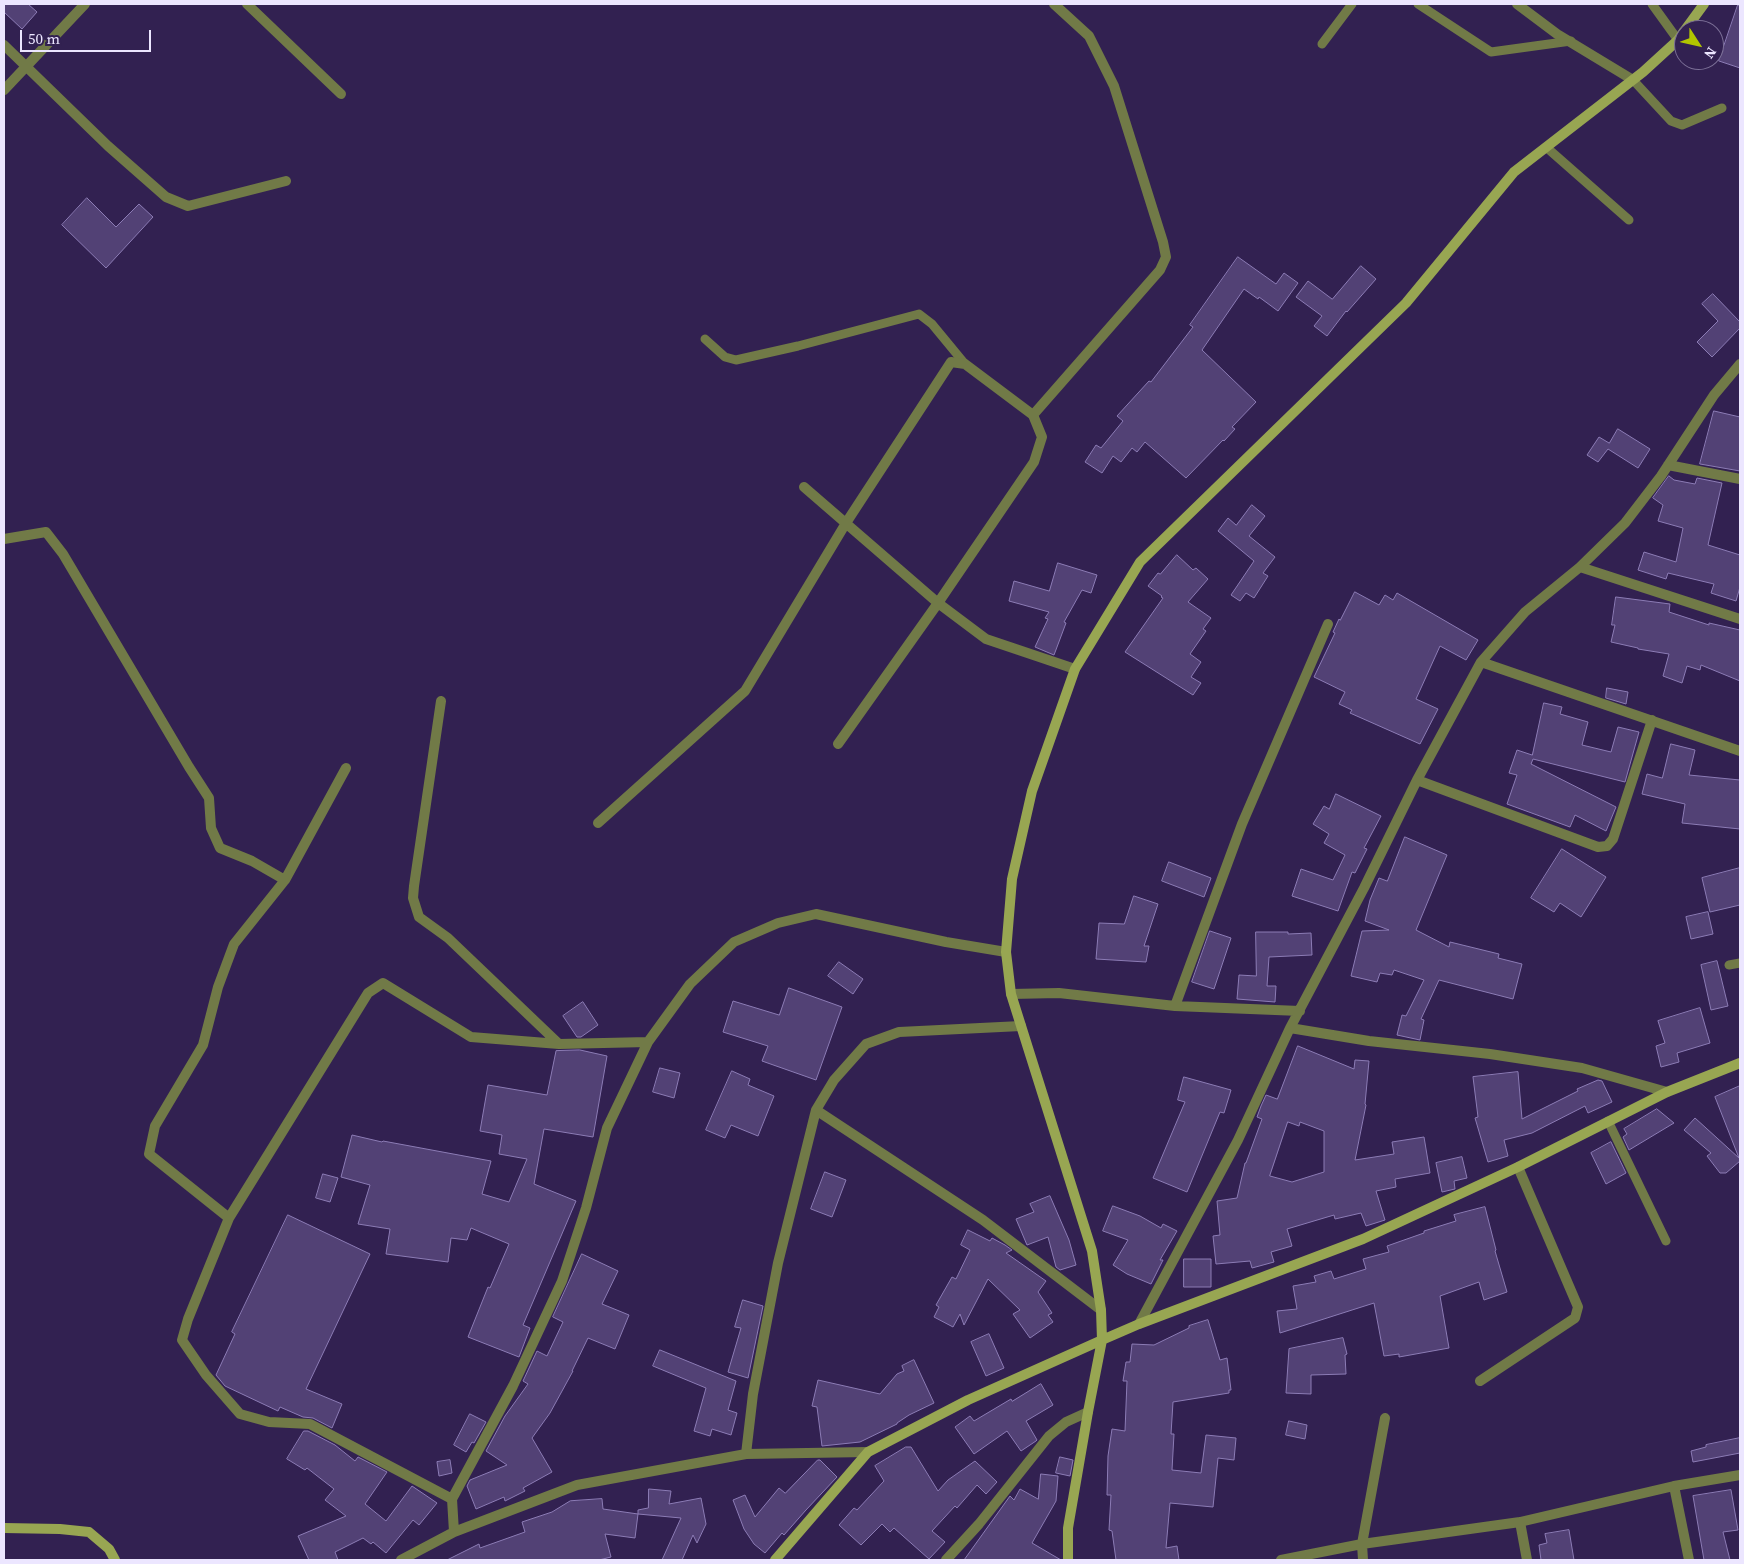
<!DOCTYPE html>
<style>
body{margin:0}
#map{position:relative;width:1744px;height:1564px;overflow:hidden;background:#322151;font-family:"Source Serif 4",serif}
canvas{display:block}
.frame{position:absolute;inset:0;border:5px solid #ece6ff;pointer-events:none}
.north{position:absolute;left:1674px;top:20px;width:50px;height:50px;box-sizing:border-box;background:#322151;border:1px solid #7c7097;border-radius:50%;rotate:125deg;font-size:14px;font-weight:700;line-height:20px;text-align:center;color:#ece6ff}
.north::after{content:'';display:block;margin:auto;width:18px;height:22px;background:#b1c500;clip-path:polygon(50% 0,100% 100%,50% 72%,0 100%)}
.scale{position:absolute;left:20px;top:30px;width:131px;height:22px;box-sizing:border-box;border:2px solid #ece6ff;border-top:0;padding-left:6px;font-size:15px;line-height:18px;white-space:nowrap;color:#ece6ff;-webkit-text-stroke:4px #322151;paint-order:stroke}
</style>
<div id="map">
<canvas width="1744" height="1564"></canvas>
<div class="frame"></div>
<div class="north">N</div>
<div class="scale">50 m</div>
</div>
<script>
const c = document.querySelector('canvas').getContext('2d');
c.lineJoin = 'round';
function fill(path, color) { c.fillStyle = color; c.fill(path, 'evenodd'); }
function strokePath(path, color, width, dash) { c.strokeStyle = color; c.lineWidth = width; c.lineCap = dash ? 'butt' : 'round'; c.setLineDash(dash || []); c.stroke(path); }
const building = new Path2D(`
 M4,4H28L37,12L22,29L4,12Z
 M1738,5L1740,6V68L1719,61Z
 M87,198L116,227L139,204L153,217L106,268L62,225Z
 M1238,257L1276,284L1284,273L1298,283L1278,311L1259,297L1258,299L1244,289L1202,350L1256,402L1232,427L1235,429L1224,441L1223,440L1186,478L1145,442L1137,452L1132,448L1121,462L1113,456L1102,473L1085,462L1096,445L1101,448L1123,421L1117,416L1149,381L1151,382L1193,327L1190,325Z
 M1361,266L1376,279L1347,312L1346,311L1327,336L1314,326L1322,316L1296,297L1308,281L1332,299Z
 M1713,294L1740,322V328L1712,357L1697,342L1718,321L1702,304Z
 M1714,411L1740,417V471L1700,464Z
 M1618,429L1650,449L1638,468L1608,449L1598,462L1587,455L1599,437L1609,443Z
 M1669,476L1674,480L1695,484L1697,478L1722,483L1708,545L1740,555V587L1736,601L1711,593L1714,584L1668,573L1666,579L1638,570L1644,552L1676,562L1683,528L1658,521L1663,505L1653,498Z
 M1252,505L1265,516L1249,536L1275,557L1263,573L1268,576L1254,598L1246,593L1240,601L1231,595L1254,561L1218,531L1228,518L1236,525Z
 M1177,555L1193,570L1196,568L1208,579L1188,602L1211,618L1203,629L1206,631L1190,654L1201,662L1191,677L1201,683L1193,695L1125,652L1163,598L1161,597L1162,596L1148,586L1158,573L1160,574Z
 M1058,563L1097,575L1091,593L1082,590L1064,622L1066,623L1054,655L1035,647L1048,619L1045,618L1049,612L1009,601L1014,581L1049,591Z
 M1355,592L1379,605L1385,595L1393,600L1397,593L1478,640L1466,660L1440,646L1416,699L1438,709L1420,744L1350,713L1352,710L1339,704L1345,692L1314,677L1335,633L1333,632L1339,619L1340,620Z
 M1616,597L1670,604L1669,612L1709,625V623L1740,630V681L1701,665L1700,670L1687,666L1682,683L1663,676L1669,654L1638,649V648L1611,642L1615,625H1612Z
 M1607,688L1628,692L1626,704L1606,698Z
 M1544,703L1562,707L1560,714L1588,722L1582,745L1611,752L1618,727L1639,732L1625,782L1533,759L1531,764L1616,807L1606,831L1575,815L1570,827L1507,804L1517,775L1509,773L1517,750L1532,755Z
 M1671,744L1695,750L1689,775L1740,780V829L1682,823L1685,804L1642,794L1647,774L1662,778Z
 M1336,794L1381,816L1364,848L1367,849L1355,873L1352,872L1338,911L1292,896L1301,869L1333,880L1345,855L1324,843L1329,834L1313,824L1324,806L1329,809Z
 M1405,837L1447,855L1416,930L1449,947L1450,942L1499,954L1498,958L1522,964L1513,999L1439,980L1421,1019L1424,1020L1420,1040L1397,1035L1402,1015L1406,1016L1424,980L1394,970L1392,975L1380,973L1377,982L1351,976L1362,931L1389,930L1365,921L1370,900L1379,878L1387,881Z
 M1562,849L1606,877L1581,917L1560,903L1554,912L1531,898Z
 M1169,862L1211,878L1204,897L1162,881Z
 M1740,868V905L1710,912L1702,878Z
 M1134,896L1158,904L1144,946H1149L1146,962L1096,959L1099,923L1124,924Z
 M1708,912L1713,934L1691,939L1686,917Z
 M1210,931L1231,938L1214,989L1192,982Z
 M1256,932H1288V934L1311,933L1312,955L1269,957L1267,986H1276L1275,1002L1237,999L1239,975L1256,976Z
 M1717,961L1728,1006L1711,1010L1701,965Z
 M839,962L863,979L853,994L828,976Z
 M789,988L842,1007L816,1080L762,1061L768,1046L723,1032L733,1001L779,1015Z
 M583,1002L598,1025L581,1037H577L563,1016Z
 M1700,1008L1710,1043L1677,1053L1679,1062L1661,1067L1656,1046L1665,1043L1658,1021Z
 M1298,1046L1354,1069L1355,1060L1369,1061L1365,1104L1366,1105L1355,1160L1394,1154L1392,1142L1424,1137L1430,1173L1395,1179L1396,1187L1376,1191L1385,1220L1366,1226L1361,1213L1335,1219L1334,1215L1287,1229L1292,1246L1271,1252L1274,1262L1252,1268L1250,1261L1216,1264L1213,1236L1220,1235L1217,1201L1237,1198L1245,1163H1246L1262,1119L1257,1117L1261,1106L1266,1095L1277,1099ZM1288,1122L1299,1126L1300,1122L1324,1131V1172L1292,1182L1270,1176Z
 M580,1050L607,1056L593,1137L544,1129L534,1184L576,1201L523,1325L530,1328L519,1357L468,1337L488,1287L490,1288L509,1244L471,1228L467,1240L451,1238L448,1262L386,1254L390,1229L358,1224L370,1185L341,1177L352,1135L382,1142L383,1141L491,1161L482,1194L509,1202L527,1159L499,1154L502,1135L480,1131L488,1085L547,1095L556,1051Z
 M660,1068L680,1073L674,1098L653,1092Z
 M732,1071L750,1079L748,1085L774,1096L758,1136L731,1125L725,1138L706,1130Z
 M1518,1072L1522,1119L1578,1091L1577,1089L1598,1080L1602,1081L1612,1102L1588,1113L1585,1106L1532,1133L1504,1140L1508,1156L1488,1162L1475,1118L1478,1117L1473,1077Z
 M1184,1077L1231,1090L1224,1113L1220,1112L1187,1192L1153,1178L1185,1102L1178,1100Z
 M1740,1086V1161L1726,1173H1720L1707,1156L1711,1153L1684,1130L1695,1118L1739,1158L1715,1097Z
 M1657,1109L1674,1123L1629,1150L1623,1137L1627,1134L1624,1129Z
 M1611,1142L1626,1173L1606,1184L1591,1153Z
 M1462,1157L1467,1178L1454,1181L1455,1189L1442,1192L1436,1163Z
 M825,1172L846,1180L832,1217L811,1209Z
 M323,1174L338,1178L330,1202L316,1198Z
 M1050,1196L1069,1240L1076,1265L1060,1270L1056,1267L1048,1237L1027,1245L1016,1219L1034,1212L1030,1204Z
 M1113,1206L1140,1216L1161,1228L1163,1224L1177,1231L1160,1260H1163L1151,1284L1127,1274L1113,1265L1128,1240L1103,1231Z
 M1485,1207L1496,1250L1495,1251L1507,1292L1484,1300L1479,1282L1440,1296L1449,1348L1399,1357V1354L1384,1356L1374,1303L1280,1333L1277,1311L1297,1309L1293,1286L1316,1282L1314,1276L1331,1271L1334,1279L1366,1269L1363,1259L1389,1252L1387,1246L1424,1233V1231L1456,1221L1454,1215Z
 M288,1215L370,1254L306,1389L342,1404L332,1428L313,1418L303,1417L280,1407L278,1411L225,1386L216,1375L235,1334L232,1332Z
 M968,1230L990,1241L992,1238L1005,1245L1012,1250L1006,1253L1046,1281L1038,1292L1052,1313L1048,1315L1053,1322L1030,1338L1013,1314L1020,1310L988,1279L964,1325L960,1314L953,1327L934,1317L939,1307L936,1305L952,1277L956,1279L970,1250L961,1245Z
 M582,1254L618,1271L602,1304L629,1315L615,1349L588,1338L572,1371H573L550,1413L532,1438L552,1472L523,1488L525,1491L505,1501L504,1497L476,1509L467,1486L470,1480L507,1465L486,1451L505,1416L528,1384L523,1381L537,1351L547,1356L563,1322L553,1317Z
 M1184,1259H1211V1287H1184Z
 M743,1300L763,1306L748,1378L728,1372L741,1328L735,1327Z
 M1208,1320L1220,1360L1227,1358L1231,1390H1229V1393L1173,1402L1171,1434H1174L1172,1470L1201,1473L1206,1435L1236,1438L1234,1460L1218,1458L1213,1507L1170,1503L1166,1548L1177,1546L1179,1560H1116L1112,1531L1109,1530L1111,1495H1107L1108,1456L1112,1429L1125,1431L1127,1381H1123L1126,1362H1130L1132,1344L1154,1345L1189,1328V1326Z
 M989,1334L1004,1368L986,1376L971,1342Z
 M1343,1338L1347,1354L1345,1355L1346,1374L1311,1375V1394L1286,1393L1289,1349Z
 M660,1350L736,1381L728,1410L737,1413L731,1435L712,1429L710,1436L694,1431L706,1388L653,1366Z
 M914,1360L934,1403L909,1415L897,1423V1424L860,1442L822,1446L817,1407L812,1406L818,1380L880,1394L897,1374L904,1371L902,1366Z
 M1041,1384L1053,1405L1026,1421L1037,1440L1036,1441L1021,1451L1007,1431L974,1454L955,1427L970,1416L974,1421L1011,1399L1012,1401Z
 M470,1414L486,1422L474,1443L472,1442L466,1452L454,1445Z
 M1289,1421L1307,1425L1305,1439L1286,1435Z
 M304,1431H308L335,1445L355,1461L358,1457L387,1472L365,1504L386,1521L412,1486L437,1503L419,1525L413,1520L386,1553L373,1542L371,1544L363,1538L335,1552L338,1560H309L298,1536L346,1516L325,1500L334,1489L307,1468L305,1470L287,1459Z
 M1740,1438V1453L1693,1462L1691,1451L1706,1447V1445Z
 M906,1447H911L938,1491L948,1480L975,1461L997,1482L986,1494L977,1485L957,1508L955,1506L932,1531L945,1542L929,1559L894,1528L890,1532L882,1524L861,1545L839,1525L854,1508L857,1510L884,1481L875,1466Z
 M1060,1457L1073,1460L1070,1476L1056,1473Z
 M450,1460L452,1473L439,1476L437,1462Z
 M818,1460H820L837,1477L806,1510L784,1535L782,1533L765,1553L754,1544L744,1529L733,1500L745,1495L755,1517L779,1488L785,1493Z
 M1041,1474L1058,1476L1056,1501L1032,1543L1061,1560H964L1010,1496L1014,1500L1020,1489L1038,1499Z
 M649,1489L671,1491L669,1504L701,1498L706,1524L697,1543L693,1535L682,1560H662L681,1518L638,1514V1510L648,1508Z
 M1731,1490L1738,1530L1723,1532L1730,1560H1704L1693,1496Z
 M602,1499L603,1509L638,1514L635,1538L605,1534L611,1557L599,1560H447L479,1544L480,1548L525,1532L522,1522L552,1512L570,1501Z
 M1569,1530L1574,1560H1541L1539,1545L1547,1543L1545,1534Z`);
fill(building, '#524175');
strokePath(building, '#8c7cb5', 1);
strokePath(new Path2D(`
 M1418,4L1491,52L1571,41
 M1652,4L1678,40
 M1322,44L1352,4
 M1633,80L1671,121L1682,125L1722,108
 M1546,147L1629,220
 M705,339L725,357L736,360L798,346L919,314L932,324L965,364
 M1729,965L1740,963
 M1608,1121L1666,1241`), '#717a47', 9);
strokePath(new Path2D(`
 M247,4L341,94
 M1517,4L1557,34L1633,80
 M4,45L108,146L166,197L188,206L286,181
 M4,90L85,4
 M1668,465L1740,479
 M804,487L938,603L986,639L1075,669
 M4,539L46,532L63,554L189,767L209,798L211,828L220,848L252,861L285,880L234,944L218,987L203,1045L155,1126L149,1154L229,1218
 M1580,567L1740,619
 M1481,662L1740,751
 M441,701L414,886L413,898L419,917L448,938L559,1044
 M838,744L938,603L1034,462L1042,437L1033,415L1160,270L1166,257L1163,242L1114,86L1089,36L1054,4
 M1417,780L1598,847L1607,846L1613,839L1652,720
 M598,823L745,691L846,523L951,362L965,364L1033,415
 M285,880L346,768
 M1011,994L1059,993L1175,1006L1300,1011
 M1175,1006L1242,824L1328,624
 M1290,1028L1369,1041L1490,1054L1582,1068L1667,1092
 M816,1110L983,1220L1101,1310
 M1139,1324L1238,1140L1290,1028L1364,888L1417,780L1481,662L1525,612L1580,567L1625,523L1661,476L1714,395L1740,364
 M1480,1381L1575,1318L1578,1307L1518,1167
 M746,1454L753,1394L778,1263L816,1110L834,1080L866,1044L899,1032L1021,1026
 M1674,1486L1689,1560
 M452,1499L310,1424L269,1422L240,1414L206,1375L182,1340L188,1319L229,1218L368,993L383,983L471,1037L559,1044L648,1042
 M1520,1522L1527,1560
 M454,1532L452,1499L513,1386L562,1281L586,1208L607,1128L648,1042L690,984L734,942L778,923L816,914L946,942L1006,952
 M401,1560L454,1532L577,1485L746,1454L868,1452
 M946,1560L979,1524L1049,1436L1066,1422L1088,1412
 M1281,1560L1362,1544L1520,1522L1674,1486L1740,1475
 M1363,1560L1362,1544L1385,1418`), '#717a47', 10);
strokePath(new Path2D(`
 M1685,30L1704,4
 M4,1528L60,1529L89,1532L109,1549L115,1560
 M775,1560L868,1452L968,1400L1102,1340L1139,1324L1363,1239L1518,1167L1667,1092L1740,1063
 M1068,1560V1528L1088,1412L1102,1340L1101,1310L1092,1251L1011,994L1006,952L1012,879L1032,791L1075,669L1140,562L1406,303L1514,172L1643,72L1678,40L1684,31`), '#98a652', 10);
</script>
